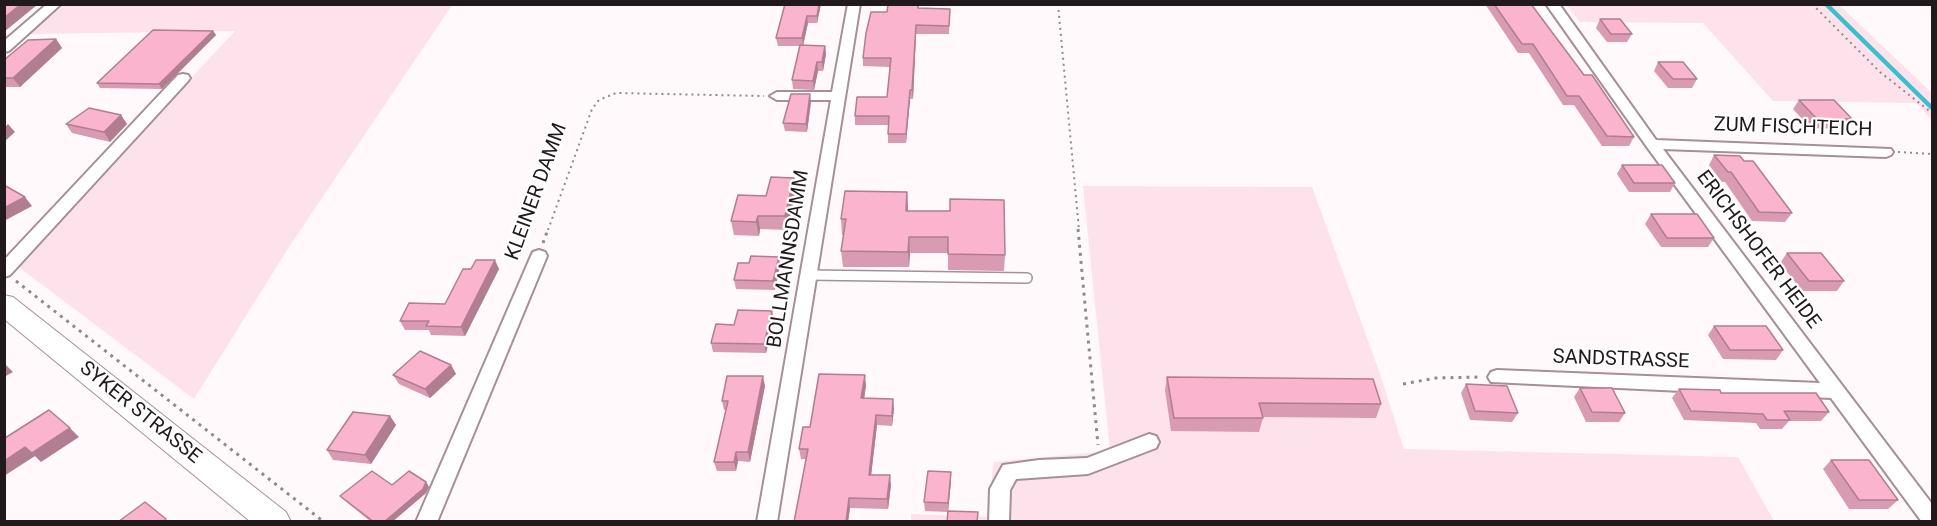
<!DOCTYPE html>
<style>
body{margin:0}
#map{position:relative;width:1937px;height:526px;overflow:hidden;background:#fff9fb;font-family:Roboto,sans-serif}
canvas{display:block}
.frame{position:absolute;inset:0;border:6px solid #21191c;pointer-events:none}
</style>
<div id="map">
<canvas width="1937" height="526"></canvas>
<div class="frame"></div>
</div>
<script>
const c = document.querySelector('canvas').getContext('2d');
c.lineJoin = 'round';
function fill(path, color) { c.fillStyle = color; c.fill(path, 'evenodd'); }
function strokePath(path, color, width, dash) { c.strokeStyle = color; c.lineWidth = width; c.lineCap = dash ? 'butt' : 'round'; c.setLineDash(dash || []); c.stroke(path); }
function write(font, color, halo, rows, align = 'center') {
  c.font = font + ' Roboto,sans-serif'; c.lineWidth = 4.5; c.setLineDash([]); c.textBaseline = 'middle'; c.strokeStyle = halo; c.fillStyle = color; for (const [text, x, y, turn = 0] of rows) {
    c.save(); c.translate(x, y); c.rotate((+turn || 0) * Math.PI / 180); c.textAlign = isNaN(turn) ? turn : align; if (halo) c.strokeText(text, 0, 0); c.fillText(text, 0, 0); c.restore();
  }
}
fill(new Path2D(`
 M64,5H452L287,250L194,399L16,265L235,31L29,34Z
 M1566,5H1839L1932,93V120L1916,103L1773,101L1703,23L1580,22Z
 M1083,186L1312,187L1379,371L1404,449L1738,457L1774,521L911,522V514L987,517L994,462L1110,451Z`), '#fde2eb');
strokePath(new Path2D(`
 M1826,4L1932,108`), '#3bbfcc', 4.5);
const service = new Path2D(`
 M808,275L1027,278`);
const minor = new Path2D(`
 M47,4H61L9,51L4,52V41Z
 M848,4H860L777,522H757L831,100H777L770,96L777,92H832Z
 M1546,4H1559L1656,140L1891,149L1893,152L1891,155L1886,157L1663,149L1932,504V522H1922L1831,398L1491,382L1488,377L1491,372L1497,370L1820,383L1647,147Z
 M183,74L188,75L190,78L188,81L10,275L4,277V260L178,75Z
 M539,250L545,252L547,256L437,522H416L531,256L533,252Z
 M1149,434L1156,436L1159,442L1156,448L1088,474L1016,479L1010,490L1009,522H989L990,489L1003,465L1039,460L1087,458Z`);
const primary = new Path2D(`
 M4,295L13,297L286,512L291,522H251L4,319Z`);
strokePath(service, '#a68f97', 12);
strokePath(minor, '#a68f97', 4);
strokePath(primary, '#a68f97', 2);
strokePath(new Path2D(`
 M1058,4L1079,230
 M1812,4L1880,72L1932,113
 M1898,152L1932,154
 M548,230L592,109L599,100L616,93L764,96`), '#918a8d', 2, [2, 4]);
strokePath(new Path2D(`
 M1078,229L1098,445
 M543,243L548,229
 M16,281L324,522
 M1403,384L1436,378L1482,377`), '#918a8d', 3, [3, 5]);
strokePath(service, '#fff', 9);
fill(minor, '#fff');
fill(primary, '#fff');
fill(new Path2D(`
 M785,4H821L817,23H808L803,45L825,46L826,54L823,71H818L814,90L793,89L792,80L800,46H778L776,38Z
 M888,4H919V8L950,9L949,34H916L913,99H910L906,143H888V125H855V116L887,97L890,67L863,66V58L887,12Z
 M1485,4H1531L1584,75L1634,137L1629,146H1602L1574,105H1563L1529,53H1518Z
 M1600,19L1632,34L1627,42H1607L1596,28Z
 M213,31L216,35L162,89L100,88L97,83Z
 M56,39L62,48L20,87H4V60Z
 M1658,62L1697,79L1692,88H1668L1654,71Z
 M1799,100L1852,119L1846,129L1810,128L1793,109Z
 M811,102L807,132L785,131L783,123Z
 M121,115L127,124L110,142L72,133L66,124Z
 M1714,155L1792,213L1785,222L1752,221L1725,182H1722L1709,165Z
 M1622,165L1675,183L1670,192H1629L1617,174Z
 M796,191L787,230L760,229L759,236L734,235L731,221L766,196Z
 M907,192L908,211L1005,255L1004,271L948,270V253H910L909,267H843L841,251L844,235H842L841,219Z
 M1651,214L1714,238L1708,247H1661L1645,224Z
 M1787,253L1844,281L1837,291H1802L1780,263Z
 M779,257L780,266L775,290L736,289L734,280L749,263Z
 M471,269H499L465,336L431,335L429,330H405L400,321L445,304Z
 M774,320L766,353L713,352L711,343Z
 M1714,326L1783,350L1776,360L1723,359L1708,335Z
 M451,365L456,374L430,398L399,384L393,375Z
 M1167,377L1381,404L1376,418L1262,417L1263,418L1259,432L1171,431L1165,390Z
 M1466,384L1518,413L1512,422L1470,420L1461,393Z
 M866,385L864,398L894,409L892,426L877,425L871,475L891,485L888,509L850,508L848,522H794L806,459H801L799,449L810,427Z
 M765,386L750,462L738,461L736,471H717L714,462L726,410H724L722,401Z
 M1580,388L1625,413L1619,422H1586L1574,397Z
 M1679,389L1721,393L1829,412L1821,421H1789L1782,429H1760L1756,423L1684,420L1672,398Z
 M390,416L396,425L371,464L333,460L327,450Z
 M1831,460L1898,500L1888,509H1849L1823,469Z
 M951,481L948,512L925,511L924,502Z
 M426,482L429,487L426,493L392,522H371L344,500L340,496L392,485Z`), '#d89bb1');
fill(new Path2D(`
 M21,4L37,5L4,32V18Z
 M819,4H821L817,23V16Z
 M807,16L808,23L803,46L802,38Z
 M916,25V34L913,99L912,90Z
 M213,31L216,35L162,89L159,84Z
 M56,39L62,48L20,87L13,78Z
 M825,46L826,54L823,71L822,62Z
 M817,62L818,71L814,90L813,81Z
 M910,90V99L906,143V134Z
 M810,94L811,102L807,132L806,124Z
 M121,115L127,124L110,142L104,132Z
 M8,124L15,132L4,142V128Z
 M794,178L796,191L787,230L785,216Z
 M907,192L908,208L906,226V211Z
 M25,197L32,206L4,221V208Z
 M758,216L760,229L759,236L756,222Z
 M909,237L910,253L909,267L908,252Z
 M779,257L780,266L775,290L773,281Z
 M495,260L499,269L465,336L461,327Z
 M772,311L774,320L766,353L764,344Z
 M4,363L13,372L4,377Z
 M451,365L456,374L430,398L425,389Z
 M865,375L866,385L863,408L861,398Z
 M763,376L765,386L750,462L748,452Z
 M893,399L894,409L892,426V416Z
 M876,415L877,425L870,485L869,475Z
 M390,416L396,425L371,464L365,455Z
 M70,428L79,437L41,462L32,453Z
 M25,447L35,456L4,476V461Z
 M736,452L738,461L736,471L734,462Z
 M951,472V481L948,512V503Z
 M890,475L891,485L888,509L887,499Z
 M426,482L429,487L426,493L392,522H384Z
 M849,498L850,508L848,522H846Z`), '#b07e90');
const building = new Path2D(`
 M4,4H21L4,18Z
 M785,4H819L817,16H807L802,38H776Z
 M888,4H918V8L950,9L949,26L916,25L912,90H910L906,134H888L889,116H855L857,97H887L891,58H863L866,33L871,12H887Z
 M1494,4H1531L1584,75H1592L1634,137L1607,136L1579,96H1567L1533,44H1522Z
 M1600,19H1620L1632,34H1611Z
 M153,30L213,31L159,84L97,83Z
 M56,39L13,78H4V60L28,40Z
 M800,45L825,46L822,62H817L813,81L792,80Z
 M1658,62H1683L1697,79H1673Z
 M791,94H810L806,124L783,123Z
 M1799,100H1834L1852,119H1817Z
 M89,108L121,115L104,132L66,124Z
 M1714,155L1740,156L1744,161H1753L1792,213L1759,212L1731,172H1728Z
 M1622,165H1662L1675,183H1634Z
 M771,177L794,178L785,216H758L756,222L731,221L738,195L766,196Z
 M4,185L25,197L4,208Z
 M845,191L907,192L906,211H950V199L1004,200L1005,255L948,254V237H909L908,252L841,251L846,219H841Z
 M1651,214H1697L1714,238H1667Z
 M1787,253H1821L1844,281H1809Z
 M751,256L779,257L773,281L734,280L738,263H749Z
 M476,260H495L461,327L426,326L429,321H400L409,303L445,304L463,269H471Z
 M738,310L772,311L764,344L711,343L716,324L734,325Z
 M1714,326H1766L1783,350H1730Z
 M420,351L451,365L425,389L393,375Z
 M819,374L865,375L861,398L893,399L892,416L876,415L869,475H890L887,499L849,498L846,522H794L808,449H799L803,427H810Z
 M727,376H763L748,452H736L734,462H714L728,401H722Z
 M1167,377L1373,379L1381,404L1259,403L1263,418H1174Z
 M1466,384L1507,386L1518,413L1475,411Z
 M1580,388H1612L1625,413L1592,412Z
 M1679,389L1720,390L1721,393H1816L1829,412L1784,411L1790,420H1767L1763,414L1691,411Z
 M49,410L70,428L32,453L25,447L4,461V438H5Z
 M353,412L390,416L365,455L327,450Z
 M1831,460H1869L1898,500H1859Z
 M372,471L392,485L409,471L426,482L423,489L384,522H374L340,496Z
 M928,471L951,472L948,503L924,502Z
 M145,502L166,519L163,522H118Z
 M948,511L978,512L977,522H947Z`);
fill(building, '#fbb4ce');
strokePath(building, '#b07e90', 1.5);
write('20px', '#21191c', '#fff', [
 ["ZUM FISCHTEICH",1793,128,2],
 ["KLEINER DAMM",537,192,-70],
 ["ERICHSHOFER HEIDE",1758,250,53],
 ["BOLLMANNSDAMM",789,259,-81],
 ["SANDSTRASSE",1621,360,2],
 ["SYKER STRASSE",140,413,39]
]);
</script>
